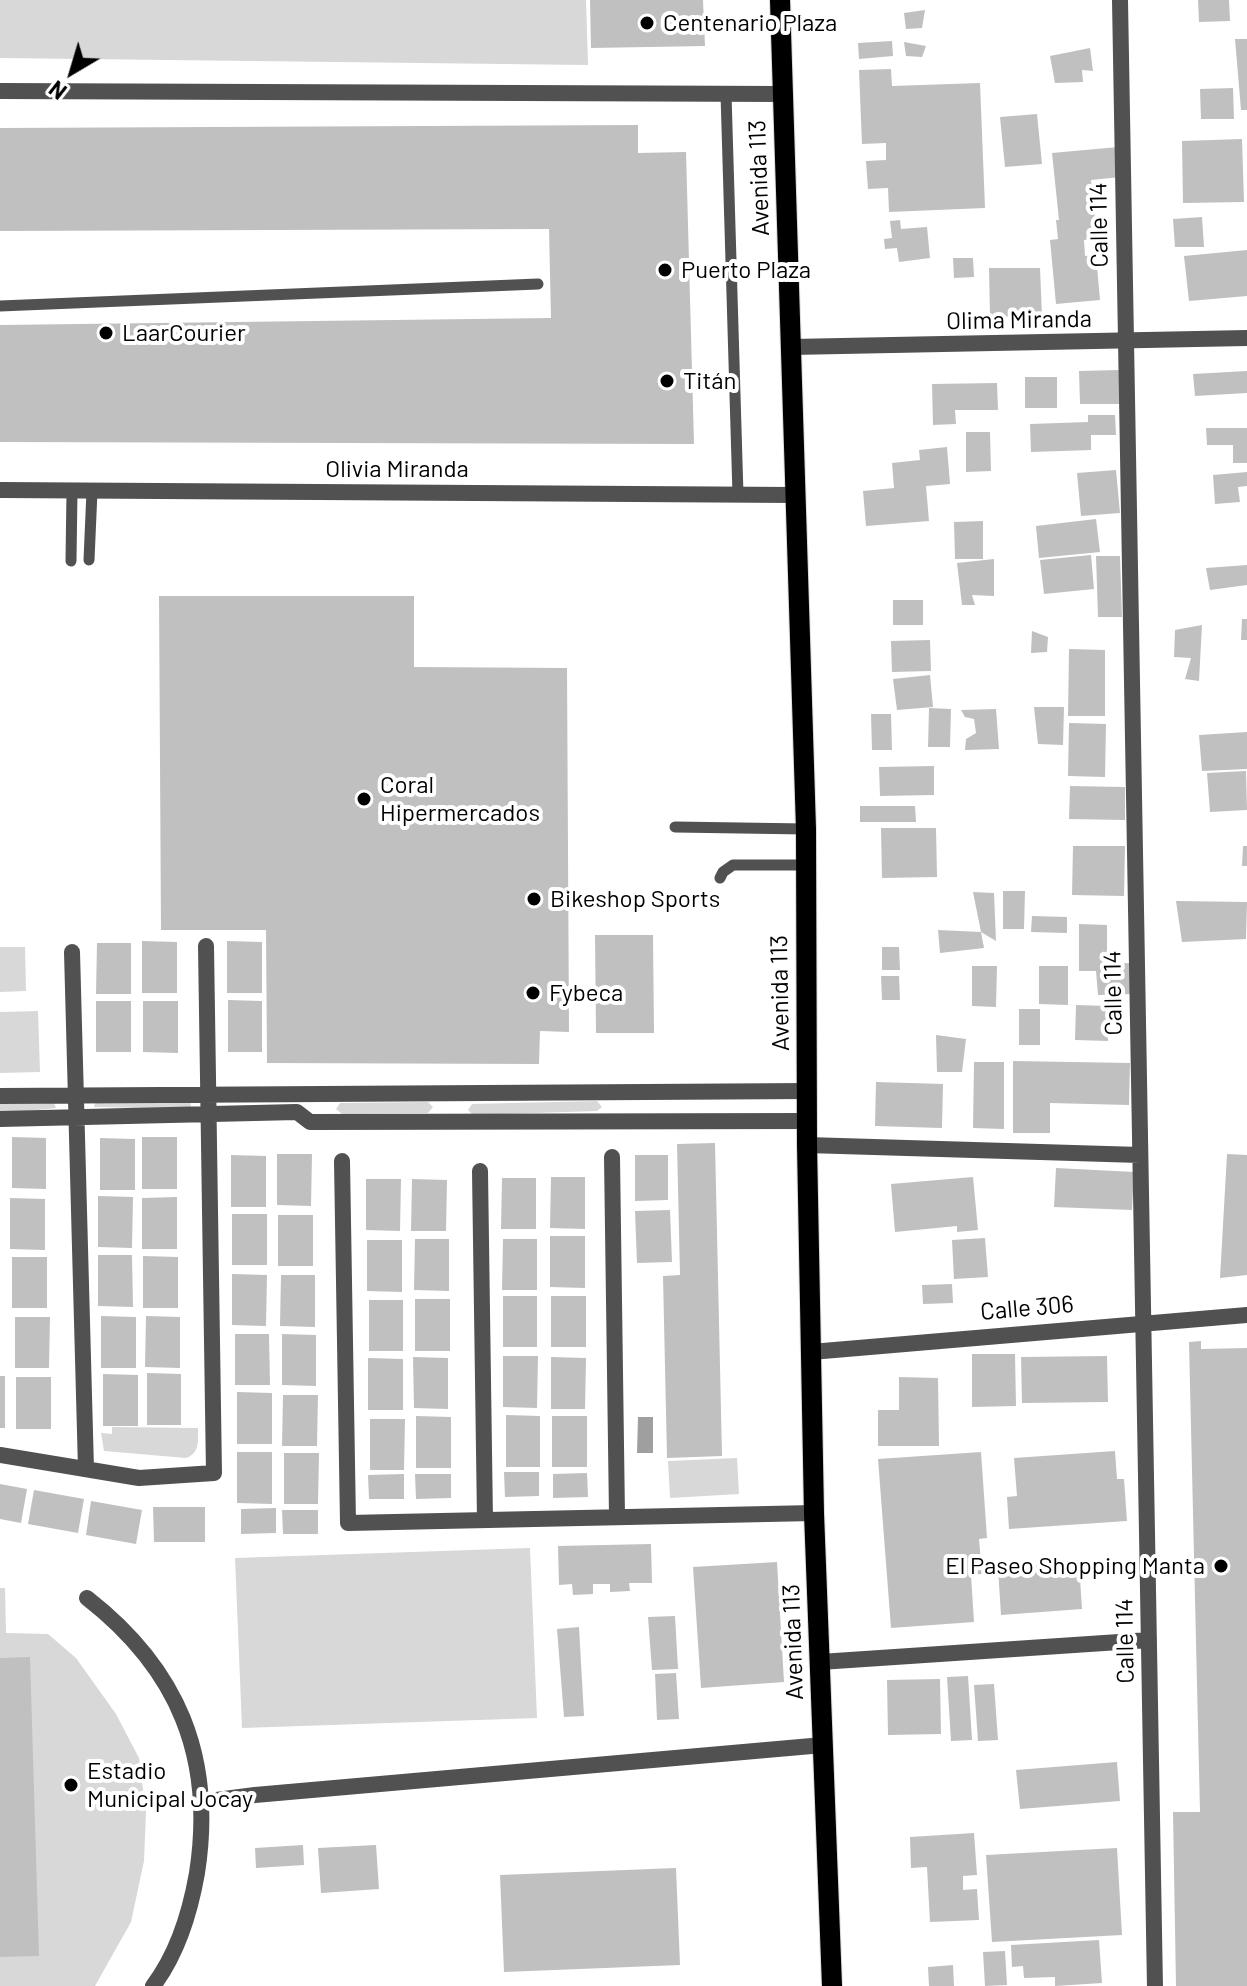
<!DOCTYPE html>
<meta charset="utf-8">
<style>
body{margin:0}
#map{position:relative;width:1247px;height:1986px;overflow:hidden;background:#fff;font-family:Barlow,sans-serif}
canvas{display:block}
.north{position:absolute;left:32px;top:32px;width:80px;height:80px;-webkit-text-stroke:6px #fff;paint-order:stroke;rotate:218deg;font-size:22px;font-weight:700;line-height:32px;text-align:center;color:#000}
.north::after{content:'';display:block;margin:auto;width:28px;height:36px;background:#000;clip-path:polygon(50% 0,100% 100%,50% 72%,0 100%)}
</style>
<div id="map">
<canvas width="1247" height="1986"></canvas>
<div class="north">N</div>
</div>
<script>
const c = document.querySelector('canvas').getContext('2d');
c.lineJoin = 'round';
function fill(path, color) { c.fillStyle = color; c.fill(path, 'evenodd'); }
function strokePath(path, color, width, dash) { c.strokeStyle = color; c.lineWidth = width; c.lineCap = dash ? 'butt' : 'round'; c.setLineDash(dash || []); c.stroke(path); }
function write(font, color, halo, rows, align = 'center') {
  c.font = font + ' Barlow,sans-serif'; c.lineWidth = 8; c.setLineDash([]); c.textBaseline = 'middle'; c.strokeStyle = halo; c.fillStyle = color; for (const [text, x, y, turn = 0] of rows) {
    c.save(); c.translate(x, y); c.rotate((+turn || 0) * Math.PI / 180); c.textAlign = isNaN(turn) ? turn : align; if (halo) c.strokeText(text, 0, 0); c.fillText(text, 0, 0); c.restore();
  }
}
fill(new Path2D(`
 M0,0H586L588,65L0,58Z
 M0,947H25L26,991L0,992Z
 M38,1011L40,1072L0,1073V1012Z
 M597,1101L602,1107L597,1111L473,1115L468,1110L472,1104Z
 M191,1102L190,1109L94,1107L95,1103Z
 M428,1102L433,1107L428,1113L342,1114L336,1109L340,1103Z
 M0,1103H54L56,1108L0,1114Z
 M112,1427L198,1428C198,1441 200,1453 186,1458L104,1451L101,1433L112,1434Z
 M737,1458L739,1494L670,1498L668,1461Z
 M530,1548L537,1718L242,1728L235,1558Z
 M0,1588H5L6,1633L48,1634L76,1658L116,1714L139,1758L146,1813L144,1861L131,1922L95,1986H0Z`), '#d8d8d8');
fill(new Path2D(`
 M638,1417H653V1453H637Z`), '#9f9f9f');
fill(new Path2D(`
 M590,0H703L705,46L591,48Z
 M1198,0H1229L1230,21L1199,22Z
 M925,10L922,28L906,29L904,13Z
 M1235,39H1247V110H1241Z
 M892,41L893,56L859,59L858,43Z
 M904,42L926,46L922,57L906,56Z
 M1090,48L1093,71L1082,70L1083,82L1055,83L1050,56Z
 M891,69L892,86L980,83L985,208L889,212L888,188L868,189L866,161L886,160V143L862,144L859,70Z
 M1233,88L1234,119H1201L1200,89Z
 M1037,114L1042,164L1005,167L1000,117Z
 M638,125V153L686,152L694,444L0,442V325L551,318L549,229L0,231V128Z
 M1242,139L1244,202L1183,203L1182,141Z
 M1118,147L1121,177L1091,180L1097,239L1084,240L1085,256L1096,255L1100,300L1056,304L1050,240L1058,239L1056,220H1059L1052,153Z
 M1202,217L1204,247H1175L1173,219Z
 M900,220L901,229L927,227L930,258L899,262L897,248L885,249L884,239L892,238L890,221Z
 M1247,250V296L1189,301L1184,256Z
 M953,258H973L974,277L954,278Z
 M989,268H1040L1042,316L990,317Z
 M1119,370L1120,404H1080L1079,371Z
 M1247,371V393L1195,396L1193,374Z
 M1025,377H1057V408H1025Z
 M997,383L998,410H955L956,424L933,425L932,384Z
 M1088,415H1115L1116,435H1091V450L1031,452L1030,424L1088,422Z
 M1206,428H1247V463H1233V445H1207Z
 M966,432H990L991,471L966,472Z
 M947,447L950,484L926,486L929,521L866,526L863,491L894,488L892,463L920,460L919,450Z
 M1116,470L1120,513L1081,516L1077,473Z
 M1247,472V486L1238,487L1240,502L1215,504L1213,475Z
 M1096,519L1100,552L1039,558L1036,526Z
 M983,521V559H955L954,522Z
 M1091,555L1094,589L1044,594L1040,560Z
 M1096,556H1120L1122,617H1098Z
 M994,559V596L972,595L975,605H962L957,563Z
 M1247,565V585L1210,590L1206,568Z
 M159,596H414V667L567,668L569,1032L540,1031L539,1064L267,1063L266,930H161Z
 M893,600H923V625H893Z
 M1242,619H1247V640H1241Z
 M1202,625L1199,681L1185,679L1191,658L1174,657L1175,630Z
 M1032,631L1048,637L1047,652L1031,653Z
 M930,640L931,671L892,672L891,641Z
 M1069,649L1105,650V716H1068Z
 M930,675L933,707L897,710L893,679Z
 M1034,707H1064L1063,745L1038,744Z
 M929,708L951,709L950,747H928Z
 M996,709L999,749L965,750L966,739L976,733L974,719L965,717L961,710Z
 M871,714H891L892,750H872Z
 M1069,723L1106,724L1105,777L1068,776Z
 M1247,732V769L1202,771L1199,735Z
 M934,766V795L880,796L879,767Z
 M1246,771L1247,810L1210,812L1207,773Z
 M1070,786L1125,787V820L1069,819Z
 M860,806H915L916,822H860Z
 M881,828H936L937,877L882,878Z
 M1073,846H1125L1124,896L1072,895Z
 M1243,846H1247V866H1242Z
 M1003,891H1025L1024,929H1003Z
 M973,892L994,893L996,941L981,932Z
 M1176,901L1247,902L1246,939L1182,942Z
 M1032,916L1067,917V933L1031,932Z
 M1079,924L1107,925V964L1130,963L1132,994L1098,995L1096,971H1079Z
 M938,930L981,932L984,948L940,953Z
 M595,935H653L654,1033H596Z
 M142,941L177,942V993H142Z
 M227,941L262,942V993H227Z
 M97,943H131V994H96Z
 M882,947H899L900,970H882Z
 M972,966H997L996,1007L972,1006Z
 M1039,966H1068V1005L1039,1004Z
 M881,976H899L900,1000H882Z
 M228,1000L262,1001V1052H228Z
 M96,1001H131V1052H96Z
 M143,1001H178V1053L143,1052Z
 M1076,1005L1108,1006V1041L1075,1040Z
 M1019,1009H1040V1045H1019Z
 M936,1035L966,1039L962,1072H937Z
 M1013,1061L1130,1063L1129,1105L1050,1103V1133H1013Z
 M974,1062H1004V1129L973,1128Z
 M876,1082L943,1084L942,1128L875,1126Z
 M12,1137L46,1138V1189L12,1188Z
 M142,1137H177V1189H142Z
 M100,1138L135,1139V1190H100Z
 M715,1143L722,1456L667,1458L663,1276L680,1275L677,1144Z
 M277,1154H312L311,1206L277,1205Z
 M1227,1154L1247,1155V1275L1220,1278Z
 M231,1155L266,1156V1207H231Z
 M635,1155H668V1200L635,1201Z
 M1056,1168L1134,1172L1132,1210L1054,1207Z
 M551,1177H585V1229L550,1228Z
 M973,1177L978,1230L957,1232V1226L895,1232L891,1184Z
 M502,1178H536V1229H501Z
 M366,1179H401L400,1231L366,1230Z
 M412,1179L447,1180L446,1231H411Z
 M98,1196L133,1197L132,1248L98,1247Z
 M177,1197V1249H142V1198Z
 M10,1198L45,1199V1250L10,1249Z
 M670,1210L672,1262L637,1263L635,1211Z
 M232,1214H267V1265H232Z
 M278,1215H313V1266H278Z
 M550,1236H585V1288L550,1287Z
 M985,1238L988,1277L954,1279L952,1240Z
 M415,1239H449V1291L414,1290Z
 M503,1239H537V1290H502Z
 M367,1240H402V1292L367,1291Z
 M98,1255H132L133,1307L98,1306Z
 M143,1256L178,1257V1308H143Z
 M12,1257H47V1308H12Z
 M232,1274L267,1275L266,1326L232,1325Z
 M281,1275H315V1327L280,1326Z
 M952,1284L953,1303L923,1304L922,1285Z
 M503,1296H537V1347H503Z
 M551,1296H586V1347H551Z
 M415,1299H450V1351H415Z
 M369,1300H403V1351H369Z
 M101,1316L136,1317V1368H101Z
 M146,1316L180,1317V1368L145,1367Z
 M15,1317H50L49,1368H15Z
 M235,1334H269L270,1385H235Z
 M282,1334L316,1335V1386L282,1385Z
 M1201,1341V1349L1247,1348V1986H1176L1173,1812H1200L1189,1342Z
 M972,1354H1015L1016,1406L972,1407Z
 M503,1356H538L537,1408L503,1407Z
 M1107,1356L1108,1402L1022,1403L1021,1357Z
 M413,1357L448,1358V1409L414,1408Z
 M551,1357L586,1358L585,1409H551Z
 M368,1358L403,1359V1410H368Z
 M147,1373L181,1374V1425H147Z
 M103,1374L138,1375V1426H103Z
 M0,1376H5V1428H0Z
 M16,1377H51V1429H16Z
 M899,1377L938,1378L939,1446H878V1410H899Z
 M237,1392L272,1393V1444H237Z
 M283,1395H318L317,1446H282Z
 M506,1415L540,1416V1467H506Z
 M416,1416L451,1417V1468H416Z
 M552,1416H587V1467H552Z
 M370,1419H405L404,1470H370Z
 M1115,1451L1117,1479H1124L1127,1521L1009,1529L1007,1497L1017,1496L1014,1458Z
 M237,1452H272V1504L237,1503Z
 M981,1452L987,1538L979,1539L982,1574L971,1575L974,1622L891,1628L878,1459Z
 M284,1453H319L318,1504H284Z
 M504,1472H539V1496L505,1497Z
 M587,1473L588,1497L553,1498V1474Z
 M404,1474V1499H369L368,1475Z
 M415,1474H451V1498L416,1499Z
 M0,1484L27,1489L21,1523L0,1519Z
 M34,1490L84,1499L78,1533L28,1524Z
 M91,1501L142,1510L136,1544L86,1535Z
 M153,1507H205V1542H154Z
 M276,1508V1533L241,1534V1509Z
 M282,1510H318V1534H283Z
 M651,1544L652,1583H629L630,1591L610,1592V1584H593V1594L573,1595L572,1584L559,1585L558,1546Z
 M777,1562L784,1682L701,1688L693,1567Z
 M1079,1563L1082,1609L1001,1615L998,1568Z
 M675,1616L678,1669L652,1670L648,1617Z
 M579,1627L584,1716L564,1717L557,1629Z
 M30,1657L39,1956L0,1957V1658Z
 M676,1673L679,1719L657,1720L655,1674Z
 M968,1676L972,1740L951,1741L947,1677Z
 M940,1679L941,1734L888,1735L887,1680Z
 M994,1684L998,1740L978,1741L974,1685Z
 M1117,1762L1120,1801L1020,1809L1016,1770Z
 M974,1833L977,1875L963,1876V1890L977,1889L979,1920L930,1922L927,1867L911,1868L910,1837Z
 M303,1845L304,1865L256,1868L255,1848Z
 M376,1845L379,1889L321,1893L318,1848Z
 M1117,1848L1122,1935L992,1942L986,1855Z
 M676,1868L680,1965L504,1972L500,1875Z
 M1099,1940L1102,1983L1055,1986V1977L1024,1978L1023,1966L1012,1967L1011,1945Z
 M1005,1951L1007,1985L985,1986L983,1952Z
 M953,1965L954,1986H929L928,1967Z`), '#c0c0c0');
const primary = new Path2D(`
 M780,0L806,829L807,1145L814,1513L832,1986`);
strokePath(primary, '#dbdbdb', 22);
strokePath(new Path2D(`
 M726,94L738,495
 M0,306L538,284
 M89,560L92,491
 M71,561L72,491
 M675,827L806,829
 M720,878L723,872L733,865H805`), '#515151', 11);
strokePath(new Path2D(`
 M1120,0L1155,1986
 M0,91L782,94
 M72,952L86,1469
 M0,1096L807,1091
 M0,1119L297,1112L310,1122L808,1121
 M807,1145L1140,1155
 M612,1157L617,1516
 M342,1161L348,1523L814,1513
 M480,1171L485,1520
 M811,1352L1247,1315
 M0,1455L139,1478L214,1473L206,946
 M87,1598C178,1669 215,1757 197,1873C190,1913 178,1953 153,1986
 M820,1662L1149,1640
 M201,1802L255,1795L823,1745`), '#515151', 16);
strokePath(new Path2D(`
 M791,347L1247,338
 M0,490L794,495`), '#515151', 16);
strokePath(primary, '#000', 20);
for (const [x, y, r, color] of [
 [647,23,8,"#000"],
 [665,270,8,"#000"],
 [106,333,8,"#000"],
 [667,381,8,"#000"],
 [364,799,8,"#000"],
 [534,899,8,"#000"],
 [533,993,8,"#000"],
 [1221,1566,8,"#000"],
 [71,1785,8,"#000"]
]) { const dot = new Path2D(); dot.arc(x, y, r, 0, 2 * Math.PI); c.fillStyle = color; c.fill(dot); strokePath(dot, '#fff', 3); }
write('24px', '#000', '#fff', [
 ["Centenario Plaza",663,23],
 ["Puerto Plaza",681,270],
 ["LaarCourier",122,333],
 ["Titán",683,381],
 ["Coral",380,785],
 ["Hipermercados",380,813],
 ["Bikeshop Sports",550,899],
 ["Fybeca",549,993],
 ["El Paseo Shopping Manta",1205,1566,"right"],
 ["Estadio",87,1771],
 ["Municipal Jocay",87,1799]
], 'left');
write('24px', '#000', '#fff', [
 ["Avenida 113",759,178,-92],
 ["Calle 114",1099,225,-91],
 ["Olima Miranda",1019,320,-1],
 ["Olivia Miranda",397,469],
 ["Avenida 113",780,993,-91],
 ["Calle 114",1113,993,-91],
 ["Calle 306",1027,1308,-5],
 ["Calle 114",1125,1641,-91],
 ["Avenida 113",793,1642,-92]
]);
</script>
